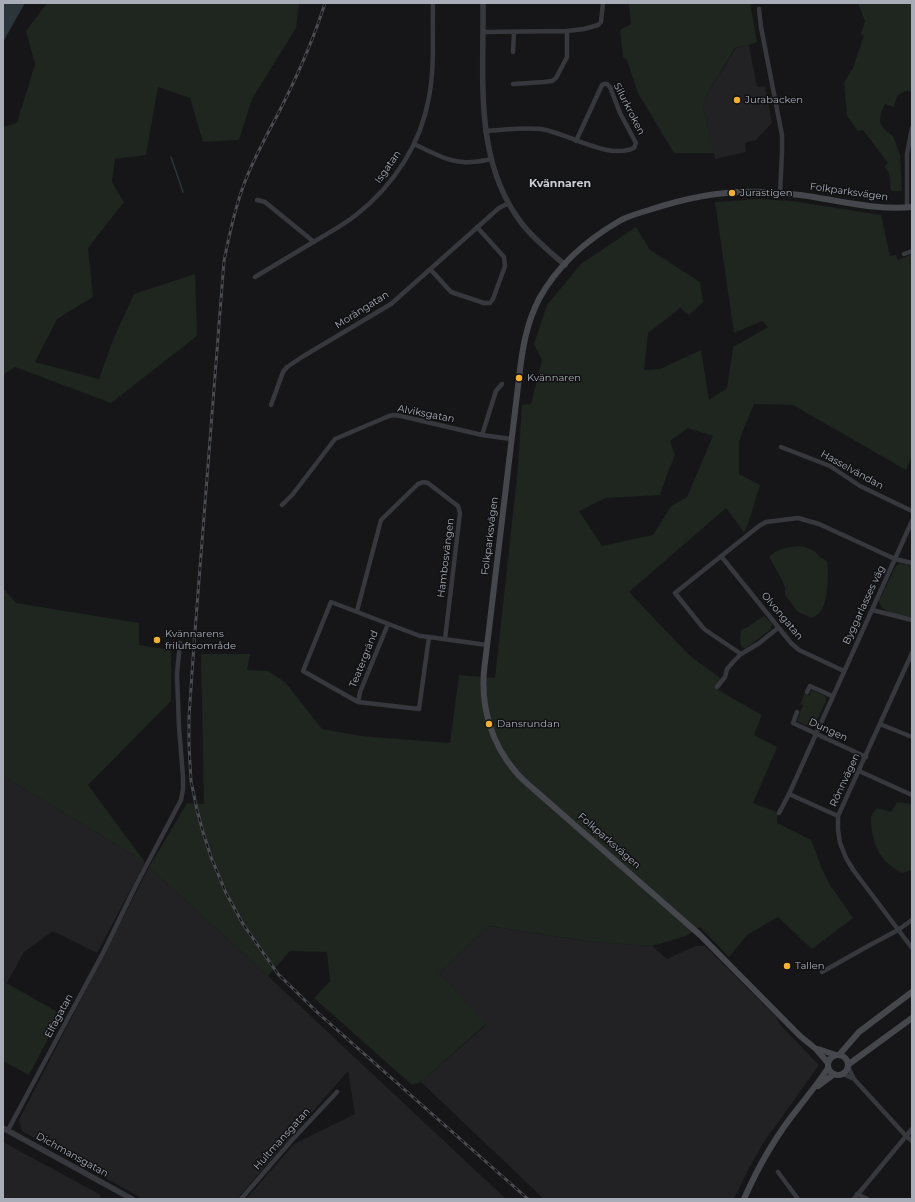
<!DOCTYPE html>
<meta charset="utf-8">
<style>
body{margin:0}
#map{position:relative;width:915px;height:1202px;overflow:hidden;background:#161618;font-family:Montserrat,sans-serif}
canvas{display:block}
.frame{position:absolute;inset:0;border:4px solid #a8adb8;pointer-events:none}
</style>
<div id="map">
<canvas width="915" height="1202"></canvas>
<div class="frame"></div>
</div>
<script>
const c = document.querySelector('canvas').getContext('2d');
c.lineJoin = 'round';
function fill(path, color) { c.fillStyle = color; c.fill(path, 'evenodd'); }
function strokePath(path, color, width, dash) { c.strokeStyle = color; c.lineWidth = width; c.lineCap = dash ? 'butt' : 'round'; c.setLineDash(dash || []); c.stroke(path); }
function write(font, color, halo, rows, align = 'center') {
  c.font = font + ' Montserrat,sans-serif'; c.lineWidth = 3; c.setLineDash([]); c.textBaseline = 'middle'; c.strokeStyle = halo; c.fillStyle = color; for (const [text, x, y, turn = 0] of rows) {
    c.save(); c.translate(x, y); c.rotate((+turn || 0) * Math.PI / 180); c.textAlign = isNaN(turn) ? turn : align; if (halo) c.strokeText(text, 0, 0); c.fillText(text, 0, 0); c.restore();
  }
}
fill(new Path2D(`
 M749,45L757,87L765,86L772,123L756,140L745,143L746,152L715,159L703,106L707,94L736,48Z
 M3,776L145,862L97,953L53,931L24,952L7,983L3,981Z
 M149,867L268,976L506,1199H246L294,1144L355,1114L348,1071L237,1199H143L22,1131L19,1120Z
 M489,926L592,942L652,946L667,959L695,946H705L776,1017L782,1027L819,1065L764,1142L749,1168L734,1199H544L421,1082L486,1025L439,973Z
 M3,1142L101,1195L99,1199H3Z`), '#222225');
fill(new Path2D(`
 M47,3H299L296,28L252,99L239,140L203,142L190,98L158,87L146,155L115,159L112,182L124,202L88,248L93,297L57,319L35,362L99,379L113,340L134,294L195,274L197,336L111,403L15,367L3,375V127L17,123L35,64L26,31Z
 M629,3H750L757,42L749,45L735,48L707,94L703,106L714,153H674L638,93L627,60L623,57L620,30L631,24Z
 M858,3H912V91H905L897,96L894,107L885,104L881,113L880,122L883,128L893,136L900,155L902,191H891L889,173L884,167L888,163L863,130L858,131L847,116L844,82L853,68L864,35L861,34L865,21Z
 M759,199L792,201L881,215L890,256L896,255L898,260L912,254V456L906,470L793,405L754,404L742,433L739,442V474L760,485L748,524L744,532L726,508L629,592L689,655L720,678L718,690L762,715L754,735L777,747L753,803L777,812V823L811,840L822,869L830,885L853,918L812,949L778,917L747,935L729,957L700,927L686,936L652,946L592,942L489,926L439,973L486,1024L421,1082L412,1085L314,998L330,981L327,952L290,951L268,976L149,867L187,803L204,804L201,654H250L247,670L268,671L285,682L322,729L361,736L450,743L459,675L495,678L518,468L522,405L531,404L542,360L534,344L547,305L581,264L636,227L650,250L700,282L703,302L689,315L680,308L648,333L644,370L660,369L701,350L709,400L727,388L733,347L768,327L762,321L734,333L715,202ZM688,428L713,436L687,497L671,506L653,535L602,546L579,511L606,498L660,495L666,477L675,455L670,441Z
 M802,546L814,551L820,557L827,561C829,572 828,604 820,612C818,615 815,616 812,618L798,612L785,595V587L780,576L769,557C780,547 787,547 802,546Z
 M901,563L912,566V618C901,615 882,614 879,601L896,566Z
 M3,588L16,603L139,623V645L171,650V701L88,785L145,862L3,776Z
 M764,616L772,624L771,629L746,648H743C739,643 740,636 741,630L748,627Z
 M812,690L825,696L826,701L814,727H810L797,721L803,705L800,704L805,693L809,695Z
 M897,802L912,804V870L902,873C895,868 886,864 882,857C873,845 871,830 871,816L877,808L891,812Z
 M3,981L61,1014L29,1075L3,1061Z`), '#1e261f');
fill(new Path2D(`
 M3,3H25L3,42Z`), '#2c353c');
strokePath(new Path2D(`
 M171,157L183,192`), '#2c353c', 1.5);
strokePath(new Path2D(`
 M759,9L761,27L782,135V152L780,193
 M483,32L567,31L584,29L598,25L601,22L603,3
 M513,52L514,32
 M513,84L544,82L552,81L556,78L567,57V31
 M485,131C504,130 523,127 541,129C568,133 607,160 634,148L636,143L620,113L610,87L607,84H604L602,85L576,141
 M414,144C429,151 446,161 463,162C472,163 482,161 491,159
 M257,200L265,202L314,242
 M907,207V154L912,128
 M904,254L912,251
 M431,270L451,292L484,303H490L493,299L505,266L504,257L477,227
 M255,277C275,265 295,253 315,241C329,233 343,225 356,215C394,185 421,144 429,97C435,66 432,34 433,3
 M271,405L283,372L287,367L302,357L391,304L499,208L509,203
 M482,435L496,391L502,384
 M781,447L830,466L860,486L912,511
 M282,505L293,494L335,439L389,416L394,415L401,416L482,435L511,439
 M721,556L791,643L799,650L844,671
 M872,610L912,620
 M357,611L381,520L418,484L424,482L428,483L458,506L460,513L445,639
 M778,628L758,644L741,654L704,629L675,593L759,526L766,522L798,518L819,524L895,559L912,563
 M429,637L420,636L331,602L303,671L358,702L419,709L429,637L487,645
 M912,653L838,816V830L840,843L846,858L854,871L912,948
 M717,687L725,677L727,669L734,661L741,654
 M807,692L810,686L832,696
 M358,702L360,692L388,624
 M797,712L793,723L866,757
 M880,724L912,737
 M859,771L912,795
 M789,794L838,816
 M779,813L789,794L912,521
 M822,972L870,945L898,930L912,920
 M848,1067L854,1079L906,1136L912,1141
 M843,1074L854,1079
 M8,1130L104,951L137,883L181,800L183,789V777L179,727L177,674L180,643
 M778,1172L798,1199
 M857,1194L867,1199
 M241,1199L292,1140L337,1092
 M854,1199L912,1129`), '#37383d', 4.5);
strokePath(new Path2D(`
 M483,3C484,78 473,162 523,225C535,240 550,252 565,265
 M3,1128L132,1199`), '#37383d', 5.5);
strokePath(new Path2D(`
 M818,1049L836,1055
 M828 1065a10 10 0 1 1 20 0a10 10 0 1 1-20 0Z
 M839,1055L859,1032L912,992
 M828,1063L816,1049L800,1036L700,935L537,792C530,786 521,779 515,771C491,743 481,707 484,671L519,378C522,351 526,324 539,299C557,266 588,239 621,220C629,216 639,213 649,210C685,198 724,190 762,192C781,193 800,194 819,198C850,203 880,210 912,207
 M849,1064L912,1018
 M818,1086L834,1074
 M744,1199C758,1167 777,1134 799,1107C809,1094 819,1082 828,1068`), '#45474d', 6);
const rail = new Path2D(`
 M325,3C314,38 299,72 283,104C269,132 253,158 243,187C234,211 229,236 224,261L194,644L189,717V746L191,781L197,810L203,832L211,857L226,893L243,924L278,974L318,1013L528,1199`);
strokePath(rail, '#4a4c52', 3);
strokePath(rail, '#111113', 1.5, [4.5]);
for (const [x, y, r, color] of [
 [737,100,4,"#f2b134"],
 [732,193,4,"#f2b134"],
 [519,378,4,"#f2b134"],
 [157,640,4,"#f2b134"],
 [489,724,4,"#f2b134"],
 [787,966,4,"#f2b134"]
]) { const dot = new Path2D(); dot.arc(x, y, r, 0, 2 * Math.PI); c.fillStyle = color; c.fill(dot); strokePath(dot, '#111113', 1.5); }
write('10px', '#a8adb8', '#111113', [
 ["Jurabacken",745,100],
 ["Jurastigen",740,193],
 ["Kvännaren",527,378],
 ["Kvännarens",165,634],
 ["friluftsområde",165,646],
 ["Dansrundan",497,724],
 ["Tallen",795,966]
], 'left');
write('10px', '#a8adb8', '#111113', [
 ["Silurkroken",629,109,63],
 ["Isgatan",388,167,-55],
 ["Folkparksvägen",849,192,8],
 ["Morängatan",362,310,-32],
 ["Alviksgatan",426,414,11],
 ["Hasselvändan",852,470,29],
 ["Folkparksvägen",490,536,-83],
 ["Hambosvängen",446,558,-83],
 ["Byggarlasses väg",864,605,-65],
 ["Olvongatan",782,616,50],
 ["Teatergränd",364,659,-68],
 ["Dungen",828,730,25],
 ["Rönnvägen",845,780,-65],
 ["Folkparksvägen",609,841,41],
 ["Elfagatan",59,1016,-62],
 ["Hultmansgatan",282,1139,-48],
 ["Dichmansgatan",72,1155,29]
]);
write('bold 11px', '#c9ccd4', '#111113', [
 ["Kvännaren",560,184]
]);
</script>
